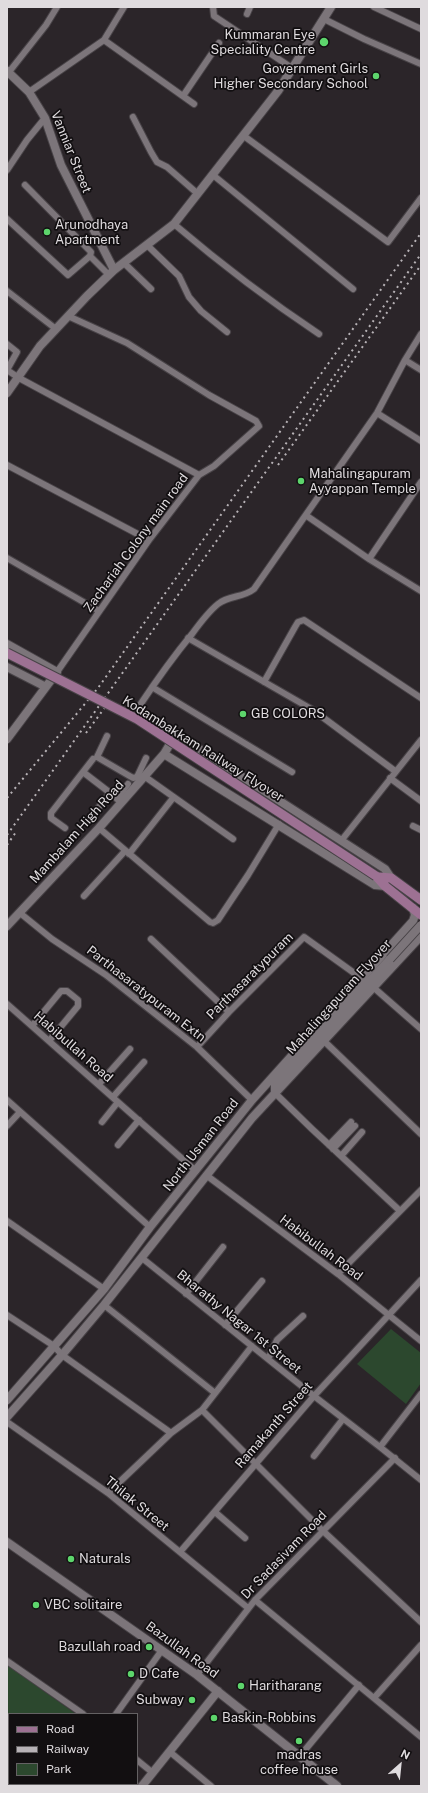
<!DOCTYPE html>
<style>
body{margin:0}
#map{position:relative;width:428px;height:1793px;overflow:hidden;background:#2b2529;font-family:"Public Sans",sans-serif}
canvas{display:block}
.frame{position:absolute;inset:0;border:8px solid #dfdbde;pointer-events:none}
.legend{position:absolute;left:8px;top:1713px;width:130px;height:72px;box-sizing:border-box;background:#120f11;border:1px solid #646163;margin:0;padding:5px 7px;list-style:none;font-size:12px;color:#dfdbde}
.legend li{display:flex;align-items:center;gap:8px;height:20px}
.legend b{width:20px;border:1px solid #646163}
.north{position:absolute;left:380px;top:1745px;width:40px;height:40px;-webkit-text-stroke:3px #120f11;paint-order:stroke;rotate:27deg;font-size:11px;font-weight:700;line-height:16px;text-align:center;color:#dfdbde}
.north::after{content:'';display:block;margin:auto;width:14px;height:18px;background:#dfdbde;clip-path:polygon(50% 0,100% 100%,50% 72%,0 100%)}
</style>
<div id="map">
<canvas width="428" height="1793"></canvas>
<div class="frame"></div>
<ul class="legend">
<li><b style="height:5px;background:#9d7193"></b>Road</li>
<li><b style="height:5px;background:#b7b2b6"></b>Railway</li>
<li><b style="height:11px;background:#2c482e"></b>Park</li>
</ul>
<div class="north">N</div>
</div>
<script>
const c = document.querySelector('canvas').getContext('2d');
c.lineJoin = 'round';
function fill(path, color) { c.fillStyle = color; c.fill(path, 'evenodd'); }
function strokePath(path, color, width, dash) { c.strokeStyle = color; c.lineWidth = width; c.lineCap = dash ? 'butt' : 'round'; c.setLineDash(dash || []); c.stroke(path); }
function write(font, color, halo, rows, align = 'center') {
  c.font = font + ' "Public Sans",sans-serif'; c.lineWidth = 3.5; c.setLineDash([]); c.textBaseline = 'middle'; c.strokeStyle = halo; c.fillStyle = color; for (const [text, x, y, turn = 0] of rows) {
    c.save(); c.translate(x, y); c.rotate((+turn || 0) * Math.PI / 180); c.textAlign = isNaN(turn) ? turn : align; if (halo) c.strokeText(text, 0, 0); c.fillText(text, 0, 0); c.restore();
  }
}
fill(new Path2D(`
 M391,1329L421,1353V1383L406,1404L357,1364Z
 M7,1665L76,1714H9V1784H62L60,1786H7Z`), '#2c482e');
const street = new Path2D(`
 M213,7L214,16L292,68
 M374,7L421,29
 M247,14L250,7
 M324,19L364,39L421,64
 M104,40L194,104
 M9,72L46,25L57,7
 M29,92L104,40L124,7
 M183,96L219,43
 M133,117L151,152L157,162L167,167L198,194
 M244,136L388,242L421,198
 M7,170L27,140L45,118
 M213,175L353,289
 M7,219L68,275L90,256L91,252L25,185
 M174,224C221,264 268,300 319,334
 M147,245L179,276L189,297L201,311L227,332
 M90,256L109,275
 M124,263L151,289
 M7,291L56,329
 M7,344L17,352L7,370
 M405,360L421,370
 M7,370L19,378L199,475
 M377,413L421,441
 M7,465L149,540
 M307,516L369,559L421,591
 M7,558L99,611
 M369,559L421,482
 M188,638L313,710L395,771
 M57,672L149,540L199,475L214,466L259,426L256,421L209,395L127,343L68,316
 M264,682L295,627L298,622L304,620L421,698
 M152,687L292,772
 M176,734L141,711L139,709L140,705C156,681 173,657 192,634C200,623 208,612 218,604C229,595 243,598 254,589L377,413L405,360L421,334
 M107,736L97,757L133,778L137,777L146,758
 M83,772L122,802
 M144,776L233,839
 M390,778L421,801
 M117,799L128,784
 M95,812L110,793
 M413,826L421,830
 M65,828L51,818V813L93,759
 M99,828L210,922L213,923L218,920L248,875L279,824
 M341,841L421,740
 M129,854L173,798
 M84,896L125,851
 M20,913L52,939L106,975L197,1047L252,1100
 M151,939L229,1012
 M373,987L421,1029
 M7,1004L196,1171
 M38,1019L55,1034
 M32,1026L61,991H67L78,1000V1006L49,1041
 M324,1041L421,1134
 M197,1047L229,1012L304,937L361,978
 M99,1084L130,1049
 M275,1093L312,1129L399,1210
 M113,1097L144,1062
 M7,1100L150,1227
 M102,1122L118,1102
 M7,1126L20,1112
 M118,1145L139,1120
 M329,1145L351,1122
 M333,1149L355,1126
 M341,1156L362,1132
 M206,1175L338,1274L421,1341
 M7,1221L104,1289
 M142,1258L314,1396L380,1447
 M338,1274L421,1190
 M186,1294L223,1247
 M104,1305L215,1393
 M7,1315L54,1346L62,1355L171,1433
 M225,1325L262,1281
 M268,1359L277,1340L303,1316
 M421,1394L380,1447L421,1480
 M202,1410L323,1531L421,1622
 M7,1422L108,1493L248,1608
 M314,1456L343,1419
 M108,1493L171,1433L202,1410L252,1346
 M215,1512L245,1538
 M180,1552L314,1396L421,1280
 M255,1600L421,1737
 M7,1661L83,1714
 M197,1675L255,1600L395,1458
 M374,1698L421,1645
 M116,1714L162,1650
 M170,1752L211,1786
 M300,1756L359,1685
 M137,1760L153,1773
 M59,1786L61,1784`);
const secondary = new Path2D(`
 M7,71L29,92L45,118L61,165L114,270
 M7,393L40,346L87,296L114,270L174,224L278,91L331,7
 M7,644L57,672L7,739
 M7,667L46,687
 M164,754L375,885L385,886
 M7,926L99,828L164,754L176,734L385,869L391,878
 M275,1093V1085L390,959
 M7,1400L104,1289L150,1227L252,1100L413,921L415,915L413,908
 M7,1417L62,1355L104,1305L252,1118L421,936
 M7,1542L197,1675L337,1786
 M142,1786L218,1691`);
const primary = new Path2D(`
 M376,876L385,886L421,915
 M379,877L391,878L421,900`);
strokePath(street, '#484347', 8);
strokePath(secondary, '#484347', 10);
strokePath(primary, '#484347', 11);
strokePath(street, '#7c757a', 6);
strokePath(secondary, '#7c757a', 8);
strokePath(primary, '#9d7193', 9);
strokePath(new Path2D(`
 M278,465L421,265
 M86,733L106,706
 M7,798L98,688L421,233
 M7,835L421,254
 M7,845L16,832`), '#b7b2b6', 2, [2, 4]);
const secondaryBridge = new Path2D(`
 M390,959L421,925`);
const primaryBridge = new Path2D(`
 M7,653L137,719L376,876`);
strokePath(secondaryBridge, '#484347', 10, []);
strokePath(primaryBridge, '#484347', 11, []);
strokePath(secondaryBridge, '#7c757a', 8);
strokePath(primaryBridge, '#9d7193', 9);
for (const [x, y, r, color] of [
 [324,42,5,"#5dd56c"],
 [376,76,4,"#5dd56c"],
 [47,232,4,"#5dd56c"],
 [301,481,4,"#5dd56c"],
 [243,714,4,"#5dd56c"],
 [71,1559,4,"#5dd56c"],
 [36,1605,4,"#5dd56c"],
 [149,1647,4,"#5dd56c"],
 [131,1674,4,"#5dd56c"],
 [241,1686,4,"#5dd56c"],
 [192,1700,4,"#5dd56c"],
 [214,1718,4,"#5dd56c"],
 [299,1741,4,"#5dd56c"]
]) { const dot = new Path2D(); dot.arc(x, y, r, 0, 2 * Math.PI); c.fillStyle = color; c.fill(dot); strokePath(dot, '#120f11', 1.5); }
write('13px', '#dfdbde', '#120f11', [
 ["Kummaran Eye",315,35,"right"],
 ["Speciality Centre",315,50,"right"],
 ["Government Girls",368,69,"right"],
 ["Higher Secondary School",368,84,"right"],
 ["Arunodhaya",55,225],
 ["Apartment",55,240],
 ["Mahalingapuram",309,474],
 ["Ayyappan Temple",309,489],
 ["GB COLORS",251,714],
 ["Naturals",79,1559],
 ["VBC solitaire",44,1605],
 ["Bazullah road",141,1647,"right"],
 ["D Cafe",139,1674],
 ["Haritharang",249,1686],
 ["Subway",184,1700,"right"],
 ["Baskin-Robbins",222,1718],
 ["madras",299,1755,"center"],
 ["coffee house",299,1770,"center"]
], 'left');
write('13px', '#dfdbde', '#120f11', [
 ["Vanniar Street",71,152,68],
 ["Zachariah Colony main road",136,543,-54],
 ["Kodambakkam Railway Flyover",203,749,32],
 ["Mambalam High Road",77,832,-48],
 ["Parthasaratypuram",250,976,-45],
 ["Parthasaratypuram Extn",146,994,38],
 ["Mahalingapuram Flyover",339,997,-48],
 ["Habibullah Road",73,1047,41],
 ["North Usman Road",201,1145,-52],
 ["Habibullah Road",321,1248,37],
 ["Bharathy Nagar 1st Street",239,1322,39],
 ["Ramakanth Street",274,1425,-49],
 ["Thilak Street",137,1504,39],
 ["Dr Sadasivam Road",284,1555,-46],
 ["Bazullah Road",182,1650,36]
]);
</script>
